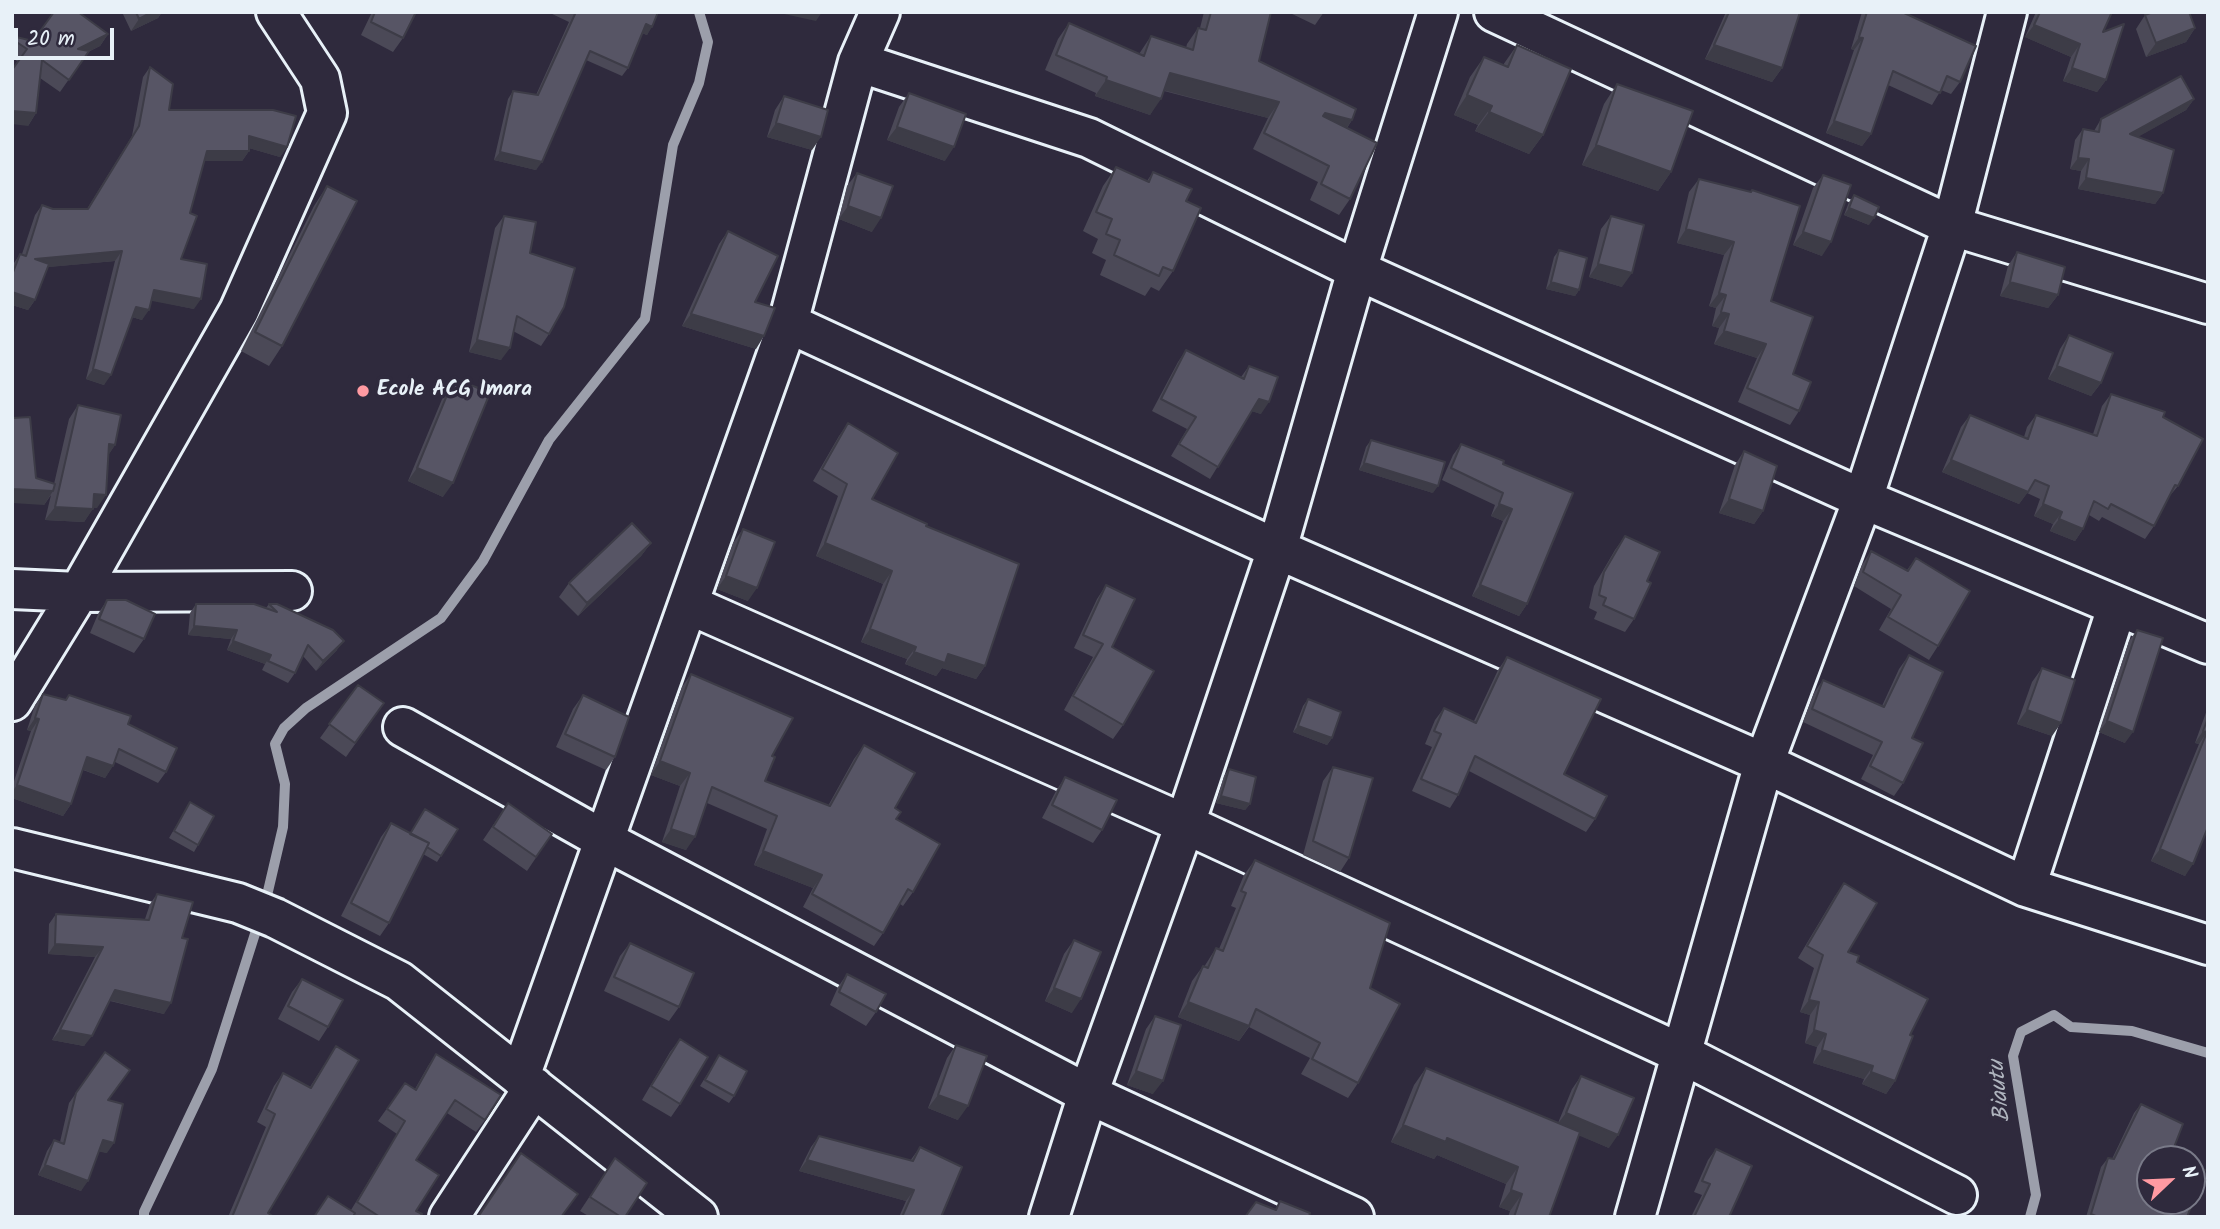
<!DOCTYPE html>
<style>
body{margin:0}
#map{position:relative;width:2220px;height:1229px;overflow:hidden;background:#2f2a3d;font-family:Kalam,sans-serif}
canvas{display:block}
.frame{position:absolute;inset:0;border:14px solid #e8f1f8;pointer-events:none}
.north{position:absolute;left:2136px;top:1145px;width:70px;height:70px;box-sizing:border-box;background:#2f2a3d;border:2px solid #797a88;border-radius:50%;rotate:67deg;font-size:19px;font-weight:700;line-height:28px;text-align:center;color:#e8f1f8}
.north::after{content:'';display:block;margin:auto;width:24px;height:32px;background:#ff9aa2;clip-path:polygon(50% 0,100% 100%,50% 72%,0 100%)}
.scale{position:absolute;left:14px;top:28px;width:100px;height:32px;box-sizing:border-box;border:4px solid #e8f1f8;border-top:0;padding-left:9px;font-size:21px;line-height:24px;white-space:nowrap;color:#e8f1f8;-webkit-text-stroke:5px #2f2a3d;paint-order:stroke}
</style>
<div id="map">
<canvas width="2220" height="1229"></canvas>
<div class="frame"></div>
<div class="north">N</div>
<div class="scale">20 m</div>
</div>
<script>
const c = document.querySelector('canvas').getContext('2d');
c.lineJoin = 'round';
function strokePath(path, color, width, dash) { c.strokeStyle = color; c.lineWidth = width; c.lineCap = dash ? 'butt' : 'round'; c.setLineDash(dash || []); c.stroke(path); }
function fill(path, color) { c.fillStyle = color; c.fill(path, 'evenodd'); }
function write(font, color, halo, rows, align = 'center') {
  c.font = font + ' Kalam,sans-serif'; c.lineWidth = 7; c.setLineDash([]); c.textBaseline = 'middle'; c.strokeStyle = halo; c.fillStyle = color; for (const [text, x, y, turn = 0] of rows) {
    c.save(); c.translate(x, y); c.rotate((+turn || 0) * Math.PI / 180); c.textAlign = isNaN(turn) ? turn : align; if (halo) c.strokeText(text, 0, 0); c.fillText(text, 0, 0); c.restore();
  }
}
strokePath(new Path2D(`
 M265,904L283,827L285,784L275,744L284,728L306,708L441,618L483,561L549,440L645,319L673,145L699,83L708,42L699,12
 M144,1217V1212L212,1069L260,918
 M2030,1217L2036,1195L2013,1056L2021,1032L2054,1015L2071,1027L2132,1031L2208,1053`), '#9c9fab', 10);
const minor = new Path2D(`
 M1494,12L1952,226L2208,304
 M858,62L1089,138L1357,270L1863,499L2208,644
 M788,323L1277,549L1764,763L2026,887L2208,945
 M12,589L79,592L292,591
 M690,605L1185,824L1682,1054L1957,1195
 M12,701L79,592L239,311L327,113L320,79L276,12
 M403,727L606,841L1088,1094L1354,1217
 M12,848L238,903L275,918L399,981L698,1217
 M2026,887L2117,607
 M520,1077L788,323L858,62L880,12
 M449,1217L534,1087
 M1049,1217L1088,1094L1185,824L1277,549L1357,270L1438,12
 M1635,1217L1764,763L1863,499L1952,226L2007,12`);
strokePath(minor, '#e8f1f8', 44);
strokePath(minor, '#2f2a3d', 38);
fill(new Path2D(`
 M122,12H162L158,18L131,31Z
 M372,12H416L403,38L393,52L361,35Z
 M548,12H658L647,35L642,33L628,68L622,76L586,60L536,170L494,160L508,99L513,91L536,95L569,22Z
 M1204,12H1271L1259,61L1352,120L1347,128L1350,199L1339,215L1310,200L1318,182L1253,149L1268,118L1164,91L1150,115L1095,96L1096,93L1045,70L1058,39L1069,23L1139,54L1151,36L1186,48L1187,44L1198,28H1200Z
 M1288,12H1324L1315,25Z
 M1726,12H1800L1782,68L1772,82L1705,59Z
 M1862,12H1902L1960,82L1951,94L1941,90L1932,105L1888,85L1871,134L1862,146L1826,133L1854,50L1851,49Z
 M2036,12H2112L2103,32L2106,80L2097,92L2063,81L2071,57L2025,37Z
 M2145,15L2195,28L2186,42L2146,57L2136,29Z
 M108,34L100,46L88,52L60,92L40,78L36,113L28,126L18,62L12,57V36L33,41Z
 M1517,45L1543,135L1529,154L1475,131L1478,125L1454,115L1470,77L1484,57L1503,65Z
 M150,67L169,110L287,147L280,157L249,148V151L242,161H204L190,213L181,259L194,309L151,300L142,320L132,317L104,385L86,379L115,261L47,267L35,300L28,310L12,305V266L20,254H22L35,215L42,205L53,209H87L132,136L143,77Z
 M1617,84L1671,172L1658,191L1582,165L1604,104Z
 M909,93L945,161L887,140L899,107Z
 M784,96L812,150L767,137L775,110Z
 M2194,99L2186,110L2137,137L2163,193L2155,204L2078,189L2081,171L2070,169L2075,140L2083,129L2094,131L2101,119Z
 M1116,167L1147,181L1153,172L1186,201L1173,271L1159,291L1151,287L1145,296L1100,275L1106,260L1092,253L1098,239L1083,231L1103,186Z
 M857,173L872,232L839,219L847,186Z
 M1823,175L1822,256L1793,245L1813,188Z
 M1699,179L1750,192L1752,190L1771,301L1793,374L1799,411L1790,425L1738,402L1757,358L1714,344L1719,328L1712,326L1716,308L1709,306L1724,255L1677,243L1689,192Z
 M327,186L282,346L269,366L241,351L314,206Z
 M1854,195L1869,225L1844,215L1849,202Z
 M504,216L530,253L549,334L541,346L513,331L501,360L469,352L495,228Z
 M1611,216L1622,287L1589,277L1601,229Z
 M728,231L755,302L756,349L682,326L719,244Z
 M1559,250L1579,290L1575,296L1546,289L1554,257Z
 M2017,252L2058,295L2048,308L2000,296L2008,266Z
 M2069,335L2101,383L2091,396L2048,379L2060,349Z
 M1186,350L1241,377L1249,366L1261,414L1252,411L1210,479L1171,456L1187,429L1152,411L1178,362Z
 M454,378L443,497L408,481L445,392Z
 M2111,394L2163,417L2178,486L2168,498L2154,526L2145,539L2102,517L2099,521L2089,515L2083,529L2075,541L2050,531L2053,524L2034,516L2040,499L2027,493L2019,504L1942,472L1961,427L1970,415L2024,437L2027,427L2036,415L2093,434L2102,406Z
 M78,405L115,445L108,455L97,508H93L84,522L45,520L51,495L44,505L36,478L54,484L69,419Z
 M848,423L872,499L926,526L985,666L976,679L942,668L936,676L905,664L907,659L861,642L883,584L816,556L838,496L813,481L839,436Z
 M1371,440L1433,493L1359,470L1366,447Z
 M1461,444L1503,464L1527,604L1519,616L1472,596L1503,521L1491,516L1495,505L1442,480L1453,455Z
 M1744,451L1763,511L1754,524L1719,513L1735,465Z
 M743,529L748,601L717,589L733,543Z
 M1625,536L1634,619L1625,632L1594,619L1597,612L1589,608L1594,586L1615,550Z
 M651,543L641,556L578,616L559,597L569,583Z
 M1871,551L1907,570L1916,558L1938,646L1929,660L1879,630L1891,609L1854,586L1862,565Z
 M1106,585L1112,647L1123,725L1113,739L1064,710L1093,657L1074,648L1097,599Z
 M107,600L144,639L134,653L90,633L98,614Z
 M196,604L266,608L269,604L337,650L316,671L303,656L295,673L288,683L262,670L265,664L227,650L231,639L188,635L190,613Z
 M2137,630L2125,743L2099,732L2129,641Z
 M1909,655L1912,738L1903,783L1894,796L1861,779L1873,755L1803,722L1814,693L1823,680L1882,706L1899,669Z
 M1507,657L1564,774L1595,819L1586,832L1469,771L1458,795L1450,808L1412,791L1432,747L1425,744L1435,720L1444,708L1474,721L1498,670Z
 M2042,668L2052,736L2017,724L2032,682Z
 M691,674L772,756L765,781L828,806L854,759L864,745L895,808L896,819L913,892L903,906L900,904L883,933L874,946L803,907L813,888L754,865L767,829L707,803L686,850L662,842L680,786L651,775L682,687Z
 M358,685L384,703L346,757L320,738Z
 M43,694L65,700L69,695L128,724L166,772L158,783L115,762L105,778L83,770L71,804L63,816L12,798V787L31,731L27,730L35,705Z
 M583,695L615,757L606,770L556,747L573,709Z
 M1308,699L1332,738L1327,745L1293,732L1303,706Z
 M2208,707V827L2185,876L2151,861L2199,744L2195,743Z
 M1333,767L1349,858L1340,872L1303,855L1323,781Z
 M1229,769L1250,804L1245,810L1216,803L1224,776Z
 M1065,777L1102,830L1093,843L1042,818L1056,791Z
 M190,802L198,845L194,852L169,838Z
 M508,803L552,834L527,871L483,840Z
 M391,823L410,833L458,829L437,862L423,854L389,923L380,936L341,916L381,837Z
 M1255,860L1370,988L1358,1083L1348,1098L1301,1074L1310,1058L1249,1027L1239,1041L1178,1017L1192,981L1203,966L1204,967L1216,948L1219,949L1236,908L1231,906L1244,875Z
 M1844,883L1848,952L1857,962L1910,1035L1895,1081L1886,1094L1862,1084L1864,1079L1813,1063L1817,1047L1805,1043L1810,1015L1800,1012L1814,968L1798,958L1835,896Z
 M157,894L182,938L164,1014L110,1001L84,1046L52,1040L95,957L48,954L49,924L56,914L145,919L150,904Z
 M1074,940L1072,1013L1045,1001L1064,954Z
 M630,943L679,1007L669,1021L604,991L620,956Z
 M847,974L876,1012L866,1026L830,1005L838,987Z
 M302,979L328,1027L319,1041L278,1019L292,992Z
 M1155,1016L1153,1094L1127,1085L1146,1029Z
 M680,1039V1104L671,1117L642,1100L670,1052Z
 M956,1045L958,1120L928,1108L947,1058Z
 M336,1046L268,1213L274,1217H228L266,1127L257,1122L274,1086L283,1073L310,1087Z
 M105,1052L108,1100L107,1153L99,1151L81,1191L38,1175L47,1151L54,1140L60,1142L69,1103Z
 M436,1054L485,1120L476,1132L447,1113L416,1160V1211L420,1217H314L351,1210L397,1134L378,1121L405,1083L415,1089L428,1066Z
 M719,1055L734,1096L729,1103L700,1086Z
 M1426,1068L1558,1123L1572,1089L1581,1076L1609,1148L1579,1135L1549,1217H1508L1510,1211L1499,1207L1506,1184L1437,1155L1434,1159L1391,1142L1414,1085Z
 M2141,1104L2171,1155L2187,1217H2086L2101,1167L2108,1158L2112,1159L2134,1113Z
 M819,1136L910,1161L920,1147L941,1217H899L906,1201L799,1171L811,1147Z
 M1716,1149L1729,1217H1691L1702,1195L1694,1192L1708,1160Z
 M615,1158L625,1217H590L580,1211Z`), '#4b4957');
fill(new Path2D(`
 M152,12H162L158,18L131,31L139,19Z
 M775,12H822L816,21Z
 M646,24L652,27L647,35L641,33Z
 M2034,25L2080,44L2071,57L2025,37Z
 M2195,28L2186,42L2146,57L2156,43Z
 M108,34L100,46L69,61L78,49Z
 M1859,37L1863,38L1854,50L1851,49Z
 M1714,45L1782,68L1772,82L1705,59Z
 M2072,68L2106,80L2097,92L2063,81Z
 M1170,73L1279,102L1268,118L1159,89Z
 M1106,80L1161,99L1150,115L1095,96Z
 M1467,95L1492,106L1478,125L1454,115Z
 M2194,99L2186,110L2122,146L2130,134Z
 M12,111L36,113L28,126L12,124Z
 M1489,112L1543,135L1529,154L1475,131Z
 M1325,113L1352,120L1341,136L1313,129Z
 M1834,121L1871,134L1862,146L1826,133Z
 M776,123L821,137L812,150L767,137Z
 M897,127L954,147L945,161L887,140Z
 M249,136L287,147L280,157L242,146Z
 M1596,145L1671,172L1658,191L1582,165Z
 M207,151H249L242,161H200Z
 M500,152L542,162L536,170L494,160Z
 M2078,158L2089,159L2081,171L2070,169Z
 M2086,178L2163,193L2155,204L2078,189Z
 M848,206L881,218L872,232L839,219Z
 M1849,208L1874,218L1869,225L1844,215Z
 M1686,229L1734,242L1724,255L1677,243Z
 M1803,232L1831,242L1822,256L1793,245Z
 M122,251L115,261L28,269L35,259Z
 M1598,264L1632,273L1622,287L1589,277Z
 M1551,282L1579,290L1575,296L1546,289Z
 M2010,282L2058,295L2048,308L2000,296Z
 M154,290L201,299L194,309L147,300Z
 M12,292L35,300L28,310L12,305Z
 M1719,293L1726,295L1716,308L1709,306Z
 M136,307L149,310L142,320L129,316Z
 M1721,312L1729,314L1719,328L1712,326Z
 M691,314L764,336L756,349L682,326Z
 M1724,331L1766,344L1757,358L1714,344Z
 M477,340L510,348L501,360L469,352Z
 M2057,366L2101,383L2091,396L2048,379Z
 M93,369L111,375L104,385L86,379Z
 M1259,399L1269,402L1261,414L1251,411Z
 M109,444L115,445L106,459Z
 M1951,460L2028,492L2019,504L1942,472Z
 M1364,463L1438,486L1433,493L1359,470Z
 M417,468L453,483L443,497L408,481Z
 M12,489L53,491L44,505L12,503Z
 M94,494L106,495L97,508H85Z
 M1729,499L1763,511L1754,524L1719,513Z
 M1499,504L1512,509L1503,521L1491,516Z
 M2043,504L2062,512L2053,524L2034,516Z
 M55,507L93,509L84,522L45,520Z
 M2059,519L2083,529L2075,541L2050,531Z
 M651,543L641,556L578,616L587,603Z
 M825,543L892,571L883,584L816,556Z
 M726,576L757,588L748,601L717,589Z
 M1480,585L1527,604L1519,616L1472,596Z
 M194,626L237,630L231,639L188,635Z
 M870,629L916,647L907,659L861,642Z
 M233,641L271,655L265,664L227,650Z
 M344,641L337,650L316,671L323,661Z
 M914,652L948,654L985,666L976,679L942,668L936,676L905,664Z
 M2027,710L2061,723L2052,736L2017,724Z
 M35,718L39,719L31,731L27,730Z
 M2107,721L2133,732L2125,743L2099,732Z
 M1298,726L1332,738L1327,745L1293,732Z
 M2203,731L2207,732L2199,744L2195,743Z
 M87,757L113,766L105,778L79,768Z
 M660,761L690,773L680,786L651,775Z
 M17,785L71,804L63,816L12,798V792Z
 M1221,796L1250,804L1245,810L1216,803Z
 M671,829L695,837L686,850L662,842Z
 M2160,849L2193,864L2185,876L2151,861Z
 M763,851L822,875L813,888L754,865Z
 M55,944L103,947L95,957L48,954Z
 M1054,988L1081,999L1072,1013L1045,1001Z
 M115,990L171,1003L164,1014L108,1000Z
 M1809,1000L1819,1002L1810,1015L1800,1012Z
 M1188,1002L1249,1026L1239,1041L1178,1017Z
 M60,1030L92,1036L84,1046L52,1040Z
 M1814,1030L1826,1034L1817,1047L1805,1043Z
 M1822,1050L1873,1066L1864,1079L1813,1063Z
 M1136,1071L1163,1081L1153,1094L1127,1085Z
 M1871,1072L1895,1081L1886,1094L1862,1084Z
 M938,1095L968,1106L958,1120L928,1108Z
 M1566,1113L1618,1135L1609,1148L1556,1126Z
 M1403,1125L1447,1138L1518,1167L1506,1184L1437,1155L1434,1159L1391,1142Z
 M103,1140L114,1143L107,1153L95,1151Z
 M807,1160L914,1190L906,1201L799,1171Z
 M45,1165L88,1181L81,1191L38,1175Z
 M1511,1190L1522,1194L1510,1211L1499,1207Z`), '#3d3c47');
const building = new Path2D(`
 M54,12H78L108,34L78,49L89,51L69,80L42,60L36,113L12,111V70L27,49L12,39V36L33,41Z
 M136,12H152L139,19Z
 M375,12H416L403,38L371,22Z
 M572,12H658L652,27L646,24L628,68L590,51L542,162L500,152L513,91L538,95L575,14Z
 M1211,12H1271L1259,61L1356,109L1352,120L1325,113L1323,116L1377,143L1350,199L1321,184L1329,166L1264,133L1279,102L1170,73L1161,99L1106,80L1107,77L1056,55L1069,23L1144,56L1151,36L1193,50L1198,28L1206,30Z
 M1729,12H1800L1782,68L1714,45Z
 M1867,12H1902L1976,46L1960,82L1947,76L1940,93L1893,71L1871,134L1834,121L1863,38L1859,37Z
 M2040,12H2112L2103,32L2124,24L2106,80L2072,68L2080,44L2034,25Z
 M2153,12H2189L2195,28L2156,43L2145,15Z
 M1517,45L1571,69L1543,135L1489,112L1492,106L1467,95L1484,57L1508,67Z
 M150,67L173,84L169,110H273L296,116L287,147L249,136V151H207L190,213L197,216L181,259L207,264L201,299L154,290L149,310L136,307L111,375L93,369L122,251L35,259L49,264L35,300L12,292V275L20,254L26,256L42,205L53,209H88L139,126Z
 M2181,76L2194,99L2130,134L2174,150L2163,193L2086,178L2089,159L2078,158L2083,129L2099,132L2101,119Z
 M1617,84L1693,111L1671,172L1596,145Z
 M909,93L966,114L954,147L897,127Z
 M784,96L828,110L821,137L776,123Z
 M1116,167L1149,182L1153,172L1192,189L1186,201L1201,208L1173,271L1163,267L1159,276L1114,255L1120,240L1106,234L1112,219L1096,212Z
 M857,173L893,186L881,218L848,206Z
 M1823,175L1851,185L1831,242L1803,232Z
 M1699,179L1751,192L1752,190L1800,206L1771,301L1813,317L1793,374L1811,382L1799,411L1747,388L1766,344L1724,331L1729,314L1721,312L1726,295L1719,293L1734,242L1686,229Z
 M327,186L357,201L282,346L255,332Z
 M1854,195L1879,207L1874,218L1849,208Z
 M504,216L536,222L530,253L575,268L564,307L549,334L517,316L510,348L477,340Z
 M1611,216L1644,225L1632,273L1598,264Z
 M728,231L778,256L755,302L775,308L764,336L691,314Z
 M1559,250L1587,258L1579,290L1551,282Z
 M2017,252L2065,267L2058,295L2010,282Z
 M2069,335L2113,353L2101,383L2057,366Z
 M1186,350L1244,379L1249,366L1278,377L1269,402L1259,399L1218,467L1179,444L1196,417L1161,399Z
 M454,378L490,393L453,483L417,468Z
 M2111,394L2165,412L2163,417L2203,439L2178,486L2175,485L2154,526L2111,504L2108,509L2094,501L2083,529L2059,519L2062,512L2043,504L2049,486L2035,480L2028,492L1951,460L1970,415L2028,439L2036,415L2097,436Z
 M78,405L121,415L115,445L109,444L106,495L94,494L93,509L55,507Z
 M30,417L36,478L55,484L53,491L12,489V418Z
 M848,423L898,453L872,499L927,524L926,526L1019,564L985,666L948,654L945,663L914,652L916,647L870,629L892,571L825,543L847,484L822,469Z
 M1371,440L1445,462L1438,486L1364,463Z
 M1461,444L1504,461L1503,464L1573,493L1527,604L1480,585L1512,509L1499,504L1503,493L1451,468Z
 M1744,451L1777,466L1763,511L1729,499Z
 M632,523L651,543L587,603L569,583Z
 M743,529L775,542L757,588L726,576Z
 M1625,536L1660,552L1647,581L1651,583L1634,619L1603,605L1606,598L1599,595L1604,572Z
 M1871,551L1908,571L1916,558L1970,591L1938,646L1888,617L1901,595L1863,572Z
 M1106,585L1135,599L1112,647L1154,671L1123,725L1073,696L1103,644L1083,635Z
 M107,600H126L155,614L144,639L99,619Z
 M196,604H254L277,612L269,604H277L333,630L344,641L323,661L308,645L295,673L268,661L271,655L233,641L237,630L194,626Z
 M2137,630L2163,638L2133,732L2107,721Z
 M1909,655L1943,672L1912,738L1923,743L1903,783L1870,766L1882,742L1812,709L1823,680L1884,707Z
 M1507,657L1601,699L1564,774L1607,796L1595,819L1475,756L1458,795L1421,779L1441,734L1434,731L1444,708L1476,723Z
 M2042,668L2075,680L2061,723L2027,710Z
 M691,674L793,718L772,756L775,757L765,781L830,806L864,745L915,773L895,808L901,812L896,819L940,844L913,892L908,889L883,933L812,894L822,875L763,851L777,816L712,787L695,837L671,829L690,773L660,761Z
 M358,685L384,703L355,743L329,724Z
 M43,694L66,700L69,695L131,716L128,724L177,748L166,772L119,749L113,766L87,757L71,804L17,785L39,719L35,718Z
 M583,695L629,717L615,757L565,734Z
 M1308,699L1341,712L1332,738L1298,726Z
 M2208,718V827L2193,864L2160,849L2207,732L2203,731Z
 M1333,767L1373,778L1349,858L1313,841Z
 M1229,769L1256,777L1250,804L1221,796Z
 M1065,777L1117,800L1102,830L1052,805Z
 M190,802L214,816L198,845L174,831Z
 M508,803L552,834L536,857L493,827Z
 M425,809L458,829L441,856L427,847L429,843L410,834Z
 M391,823L429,843L389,923L351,903Z
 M1255,860L1390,923L1370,988L1400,1004L1358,1083L1312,1059L1320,1043L1256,1009L1249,1026L1188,1002L1203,966L1208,968L1216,948L1223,951L1246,893L1241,891Z
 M1844,883L1877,903L1848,952L1859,956L1857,962L1928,999L1910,1035L1913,1036L1895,1081L1871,1072L1873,1066L1822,1050L1826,1034L1814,1030L1819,1002L1809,1000L1823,955L1807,946Z
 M157,894L193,902L182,938L188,939L171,1003L115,990L92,1036L60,1030L103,947L55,944L56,914L149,920Z
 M1074,940L1101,952L1081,999L1054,988Z
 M630,943L694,973L679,1007L614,977Z
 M847,974L886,994L876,1012L839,992Z
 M302,979L343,1000L328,1027L288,1006Z
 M1155,1016L1181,1025L1163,1081L1136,1071Z
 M680,1039L708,1057L680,1104L651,1086Z
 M956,1045L987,1056L968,1106L938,1095Z
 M336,1046L359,1060L268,1213L274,1217H232L275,1114L266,1109L283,1073L311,1088Z
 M105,1052L130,1070L108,1100L123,1104L114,1143L103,1140L88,1181L45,1165L54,1140L64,1144L76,1093Z
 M436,1054L501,1095L485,1120L455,1100L416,1160L439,1175L416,1211L422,1214L420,1217H380L357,1202L405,1121L387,1109L405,1083L416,1090Z
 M719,1055L747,1071L734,1096L705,1080Z
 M1426,1068L1580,1132L1549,1217H1514L1522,1194L1511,1190L1518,1167L1447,1138L1446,1142L1403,1125Z
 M1581,1076L1634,1098L1618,1135L1566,1113Z
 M2141,1104L2183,1124L2171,1155L2179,1159H2150V1201H2192V1164L2205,1170L2187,1217H2098L2091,1214L2108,1158L2114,1159Z
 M819,1136L913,1161L920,1147L962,1167L941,1217H902L914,1190L807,1160Z
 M1716,1149L1752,1166L1729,1217H1694L1710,1184L1702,1181Z
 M521,1153L578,1194L561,1217H478Z
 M615,1158L647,1183L625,1217H621L590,1197Z
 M328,1196L355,1213L353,1217H314Z
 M1280,1201L1310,1213L1309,1217H1245L1256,1202L1276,1210Z`);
fill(building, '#575565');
strokePath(building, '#3d3c47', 2);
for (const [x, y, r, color] of [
 [363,391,7,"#ff9aa2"]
]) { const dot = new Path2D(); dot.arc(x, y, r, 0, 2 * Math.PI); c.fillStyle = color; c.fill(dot); strokePath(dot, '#2f2a3d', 2.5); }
write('bold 21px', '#e8f1f8', '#2f2a3d', [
 ["Ecole ACG Imara",377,391]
], 'left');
write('italic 23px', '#afb4be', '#2f2a3d', [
 ["Biautu",2002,1091,-96]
]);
</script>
